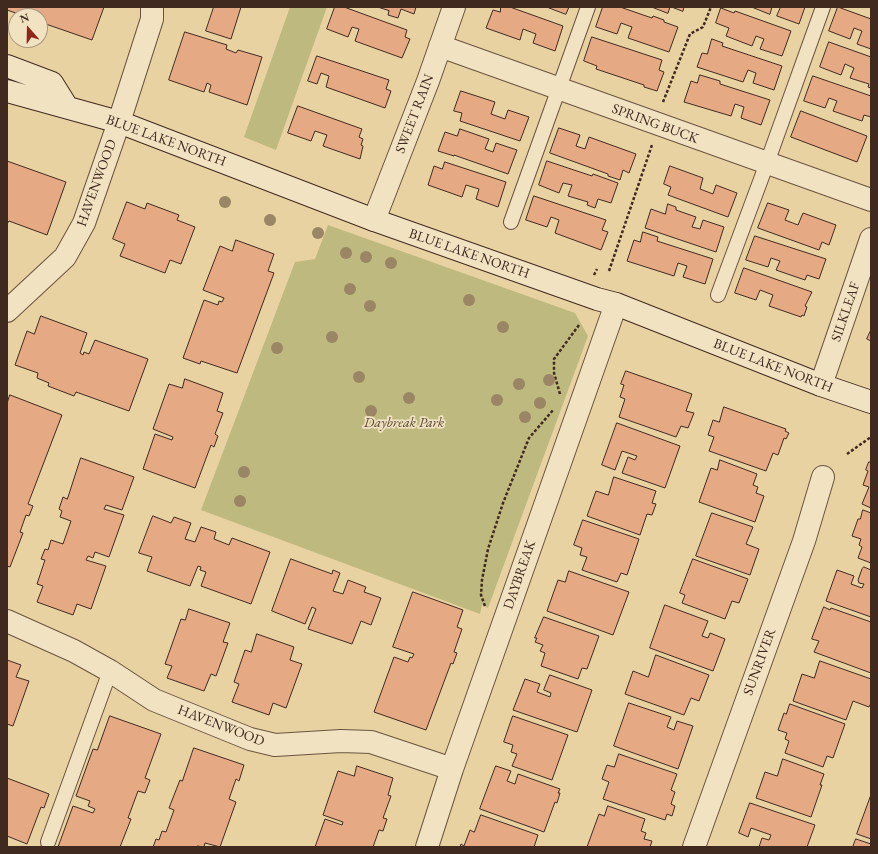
<!DOCTYPE html>
<style>
body{margin:0}
#map{position:relative;width:878px;height:854px;overflow:hidden;background:#e9d2a1;font-family:"EB Garamond",serif}
canvas{display:block}
.frame{position:absolute;inset:0;border:8px solid #402a1f;pointer-events:none}
.north{position:absolute;left:8px;top:8px;width:40px;height:40px;box-sizing:border-box;background:#f1e2c2;border:1px solid #aa9881;border-radius:50%;rotate:340deg;font-size:11px;font-weight:700;line-height:16px;text-align:center;color:#402a1f}
.north::after{content:'';display:block;margin:auto;width:14px;height:18px;background:#8f2418;clip-path:polygon(50% 0,100% 100%,50% 72%,0 100%)}
</style>
<div id="map">
<canvas width="878" height="854"></canvas>
<div class="frame"></div>
<div class="north">N</div>
</div>
<script>
const c = document.querySelector('canvas').getContext('2d');
c.lineJoin = 'round';
function fill(path, color) { c.fillStyle = color; c.fill(path, 'evenodd'); }
function strokePath(path, color, width, dash) { c.strokeStyle = color; c.lineWidth = width; c.lineCap = dash ? 'butt' : 'round'; c.setLineDash(dash || []); c.stroke(path); }
function write(font, color, halo, rows, align = 'center') {
  c.font = font + ' "EB Garamond",serif'; c.lineWidth = 3.5; c.setLineDash([]); c.textBaseline = 'middle'; c.strokeStyle = halo; c.fillStyle = color; for (const [text, x, y, turn = 0] of rows) {
    c.save(); c.translate(x, y); c.rotate((+turn || 0) * Math.PI / 180); c.textAlign = isNaN(turn) ? turn : align; if (halo) c.strokeText(text, 0, 0); c.fillText(text, 0, 0); c.restore();
  }
}
fill(new Path2D(`
 M290,7H327L276,150L244,137Z
 M328,225L575,313L588,336L488,608L482,605L480,614L201,510L295,262L315,259Z`), '#beba7f');
const building = new Path2D(`
 M7,7H104L92,40L40,22V16H24L7,10Z
 M214,7H241L231,39L206,31Z
 M335,7H344L407,30L405,37L410,39L402,58L355,41L359,29L352,27L348,37L327,29Z
 M378,7H416L414,14L401,9L398,18L388,15L389,11Z
 M501,7H510L563,26L555,51L533,43L536,34L523,29L520,40L486,28L493,10L500,12Z
 M547,7H569L566,14Z
 M603,7H620L652,18L653,16L664,20V22L678,27L669,52L628,38L632,27L621,23L617,34L596,27Z
 M652,7H670L668,13Z
 M672,7H684L683,11Z
 M752,7H772L770,14Z
 M781,7H805L799,24L777,16Z
 M838,7L871,19V49L857,44L862,31L854,28L850,39L829,31Z
 M721,8L734,13L735,11L791,31L782,56L760,49L764,39L756,36L752,46L726,36L729,28L716,23Z
 M185,32L227,45L226,49L236,53L238,50L262,57L247,105L209,92L211,85L207,83L204,92L169,80Z
 M592,37L662,60L659,70L664,72L657,91L644,87V85L596,69L597,66L584,61Z
 M712,39L723,43L722,46L782,66L774,90L753,83L756,73L748,70L743,82L697,67L702,53L707,54Z
 M829,42L871,57V88L868,87L869,84L850,78L854,68L845,64L841,75L820,67Z
 M317,56L389,80L386,89L391,91L385,108L326,87L329,76L321,73L317,84L308,81Z
 M700,75L720,81V84L770,100L761,125L741,118L744,107L735,104L731,116L684,102L691,81L697,83Z
 M813,76L871,96V117L864,115L862,121L833,111L837,101L829,98L825,108L804,101Z
 M461,91L495,102L491,114L505,119L508,110L529,117L520,141L460,121L462,113L454,111Z
 M298,106L362,129L359,137L363,139L361,145L363,146L360,159L323,146L327,135L315,131L311,141L288,133Z
 M801,111L867,136L857,162L791,137Z
 M559,128L580,135L576,146L585,149L589,137L636,154L629,173L623,170L620,180L608,176V174L550,153Z
 M460,129L489,139L485,149L493,152L496,143L517,150L508,174L454,155V156L438,151L445,132L457,136Z
 M7,161L66,182L47,235L9,221L7,224Z
 M547,161L592,176L593,174L618,183L611,203L598,199L595,208L587,205L588,202L568,196L572,185L563,183L559,193L539,185Z
 M445,162L506,182L498,207L476,199L479,189L466,185L462,197L428,185L434,166L442,169Z
 M670,166L703,178L700,189L713,194L716,185L737,193L728,217L668,195L671,187L664,184Z
 M534,196L606,220L602,230L608,232L601,250L555,233L559,220L551,217L547,227L526,220Z
 M127,202L145,209L147,203L179,215L177,220L195,227L181,264L170,260L165,273L120,256L125,244L113,239Z
 M768,203L789,210L785,220L798,225L803,213L836,225L829,245L822,242L819,250L758,228Z
 M668,204L676,207V210L696,217L692,227L700,229L703,220L724,227L716,252L645,228L651,209L665,214Z
 M643,232L658,237L657,241L713,259L705,284L683,277L687,266L678,263L674,276L627,261L634,240L640,242Z
 M755,236L826,259L819,279L807,275L805,280L776,270L780,261L771,258L768,267L746,260Z
 M236,240L274,254L268,271L274,273L237,373L201,361L200,364L183,358L204,300L218,305L219,301L222,302L224,298L203,290L220,246L232,251Z
 M744,268L812,292L805,306L807,307L804,316L802,315L801,317L769,306L773,295L760,290L756,300L735,293Z
 M41,316L87,333L80,353L83,355L84,352L89,354L95,340L148,359L129,411L76,392L74,396L48,386L49,383L37,378L38,373L15,365L27,331L34,334Z
 M871,330V341L867,339Z
 M626,371L692,394L686,411L694,413L688,428L681,426L676,437L619,417L625,399L620,397L624,385L621,384Z
 M185,379L223,393L217,411L223,413L215,434L218,436L214,447L211,445L195,488L143,469L155,434L172,440L173,437L153,429L169,384L182,388Z
 M10,395L62,415L28,504L33,506L29,516L26,515L20,532L23,533L10,567L7,566V404Z
 M724,407L786,429L785,431L789,433L786,439L784,438L778,455L773,453L766,471L709,451L714,437L708,435L713,420L719,422Z
 M617,423L680,446L665,488L622,473L628,457L635,460L637,456L622,451L615,470L602,465Z
 M81,458L134,477L122,510L106,505L104,509L124,515L109,557L95,552L93,558L88,556L86,560L106,566L91,609L77,604L73,615L37,602L43,586L37,584L45,560L41,559L45,549L48,550L51,540L63,544L71,521L60,517L62,511L59,509L63,497L67,499Z
 M720,460L757,474L753,485L758,487L756,493L764,496L755,522L699,502L711,468L717,470Z
 M869,462H871V508L862,504L869,487L863,485L868,471L866,470Z
 M614,477L656,491L652,503L656,504L652,515L647,514L640,535L587,516L596,491L608,495Z
 M863,510L871,513V563L858,558L862,547L859,545L861,539L852,536L858,519H860Z
 M712,513L753,527L746,544L759,549L750,575L696,556Z
 M153,516L171,523L174,517L191,523L185,539L195,542L201,527L216,532L214,539L229,545L232,538L270,552L251,604L201,586L206,572L200,570L201,567L198,566L190,586L147,571L152,557L139,553Z
 M583,520L639,539L627,575L621,573L617,582L582,570L587,557L580,555L582,548L574,545Z
 M291,559L332,574L333,570L340,573L333,591L343,594L348,580L366,587L364,592L381,598L371,625L361,621L352,644L308,629L316,609L312,607L305,624L272,611Z
 M693,559L748,579L739,603L732,601L725,619L682,603L685,595L680,593Z
 M864,567L871,570V617L826,601L837,570L854,576L851,584L862,588L864,584L859,583L858,580L862,569Z
 M569,571L629,592L613,635L547,611L558,580L565,582Z
 M413,592L463,610L457,627L462,629L454,652L457,653L453,664L451,663L426,730L374,712L394,657L408,662L410,657L412,658L414,654L393,647Z
 M665,605L708,621L702,636L708,638L710,633L725,639L713,671L650,648Z
 M824,607L830,610L831,608L871,622V673L814,652L819,641L812,639Z
 M189,609L230,623L223,642L228,643L216,676L211,674L204,691L167,678L172,666L165,664L181,619L185,620Z
 M544,617L599,636L587,669L582,668L578,679L541,666L545,653L540,651L543,645L535,642L537,638H535Z
 M257,634L294,647L290,660L302,664L286,708L273,703L269,715L232,702L239,684L234,682L245,650L251,652Z
 M656,655L709,675L699,701L691,698L684,715L625,694L633,671L648,677Z
 M7,660L21,665L16,677L29,681L13,726L7,724Z
 M820,661L871,679V703L869,707L853,701L846,720L793,701L802,674L814,678Z
 M550,675L592,690L577,732L513,710L525,679L540,684L537,692L550,697L551,693L544,690Z
 M629,703L671,717L667,727L674,730L677,721L693,726L678,769L614,746Z
 M790,704L845,724L833,758L827,756L823,767L785,753L789,741L785,739L787,733L778,730L784,713L786,714Z
 M110,716L161,734L145,778L150,780L145,793L138,791L128,818L131,819L120,847H58L73,806L93,813L95,809L88,806L90,801L76,796L93,749L97,750Z
 M513,716L568,735L552,780L512,766L517,754L511,752L513,745L504,742Z
 M194,748L244,765L239,781L236,779L229,799L236,802L220,847L205,843L204,847L197,846L196,847H153L156,839L159,840L162,831L166,832L174,810L169,808L180,780L182,781Z
 M619,754L677,774L671,790L675,792L671,804L675,806L672,816L667,814L665,820L603,799L609,782L602,779L607,765L614,767Z
 M783,759L824,774L820,785H822L811,817L756,798L765,772L777,776Z
 M357,766L393,778L388,795L391,796L383,818L387,819L383,831L379,830L373,847H315L325,819L342,825L343,822L323,815L338,771L354,776Z
 M496,766L511,771L507,781L515,784L518,774L560,789L558,793H560L557,803L555,802L544,832L480,809Z
 M7,778L49,794L44,808L41,807L27,844L7,836Z
 M871,795V839L857,834Z
 M750,803L815,825L807,847H759L762,838L769,840L771,835L751,828L748,837L739,833Z
 M608,806L645,819L641,831L646,833L644,839L652,841L650,847H587L599,814L604,816Z
 M481,815L538,835L534,847H460L461,844L464,846L470,830L474,832Z
 M856,839L871,844V847H853Z`);
fill(building, '#e5aa84');
strokePath(building, '#402a1f', 1);
const lane = new Path2D(`
 M511,222L588,7
 M718,295L767,163L823,7
 M48,842L110,671`);
const street = new Path2D(`
 M440,46L871,200
 M374,220L428,81L454,7
 M7,311L65,257L84,223L119,122L152,19V7
 M821,385L871,239
 M7,621L74,651L110,671L154,700L250,739L275,745L341,741L371,742L452,769
 M427,847L452,769L616,304
 M694,847L804,541L823,477`);
const secondary = new Path2D(`
 M7,66L52,83L67,107
 M7,91L119,122L374,220L597,299L616,304L821,385L871,402`);
strokePath(lane, '#6a5440', 16);
strokePath(street, '#6a5440', 24);
strokePath(secondary, '#402a1f', 24);
strokePath(new Path2D(`
 M663,102L690,34L703,27L711,7
 M609,271L652,145
 M594,275L597,269
 M560,394L554,373V359L579,325
 M847,454L871,437
 M485,606L481,595L482,580L488,549L503,503L529,438L554,409`), '#402a1f', 2.5, [3, 2]);
strokePath(lane, '#f1e2c2', 14);
strokePath(street, '#f1e2c2', 22);
strokePath(secondary, '#f1e2c2', 22);
c.fillStyle = '#9a8664';
for (const [x, y] of [
 [225,202],
 [270,220],
 [318,233],
 [346,253],
 [366,257],
 [391,263],
 [350,289],
 [469,300],
 [370,306],
 [503,327],
 [332,337],
 [277,348],
 [359,377],
 [549,380],
 [519,384],
 [409,398],
 [497,400],
 [540,403],
 [371,411],
 [525,417],
 [244,472],
 [240,501]
]) { c.beginPath(); c.arc(x, y, 6, 0, 2 * Math.PI); c.fill(); }
write('14px', '#402a1f', '#f1e2c2', [
 ["SWEET RAIN",415,114,-69],
 ["SPRING BUCK",655,124,20],
 ["BLUE LAKE NORTH",166,141,20],
 ["HAVENWOOD",97,183,-70],
 ["BLUE LAKE NORTH",469,254,19],
 ["SILKLEAF",846,312,-71],
 ["BLUE LAKE NORTH",773,366,21],
 ["DAYBREAK",520,575,-71],
 ["SUNRIVER",760,662,-70],
 ["HAVENWOOD",221,726,21]
]);
write('italic 14px', '#594732', '#f1e2c2', [
 ["Daybreak Park",404,423]
]);
</script>
